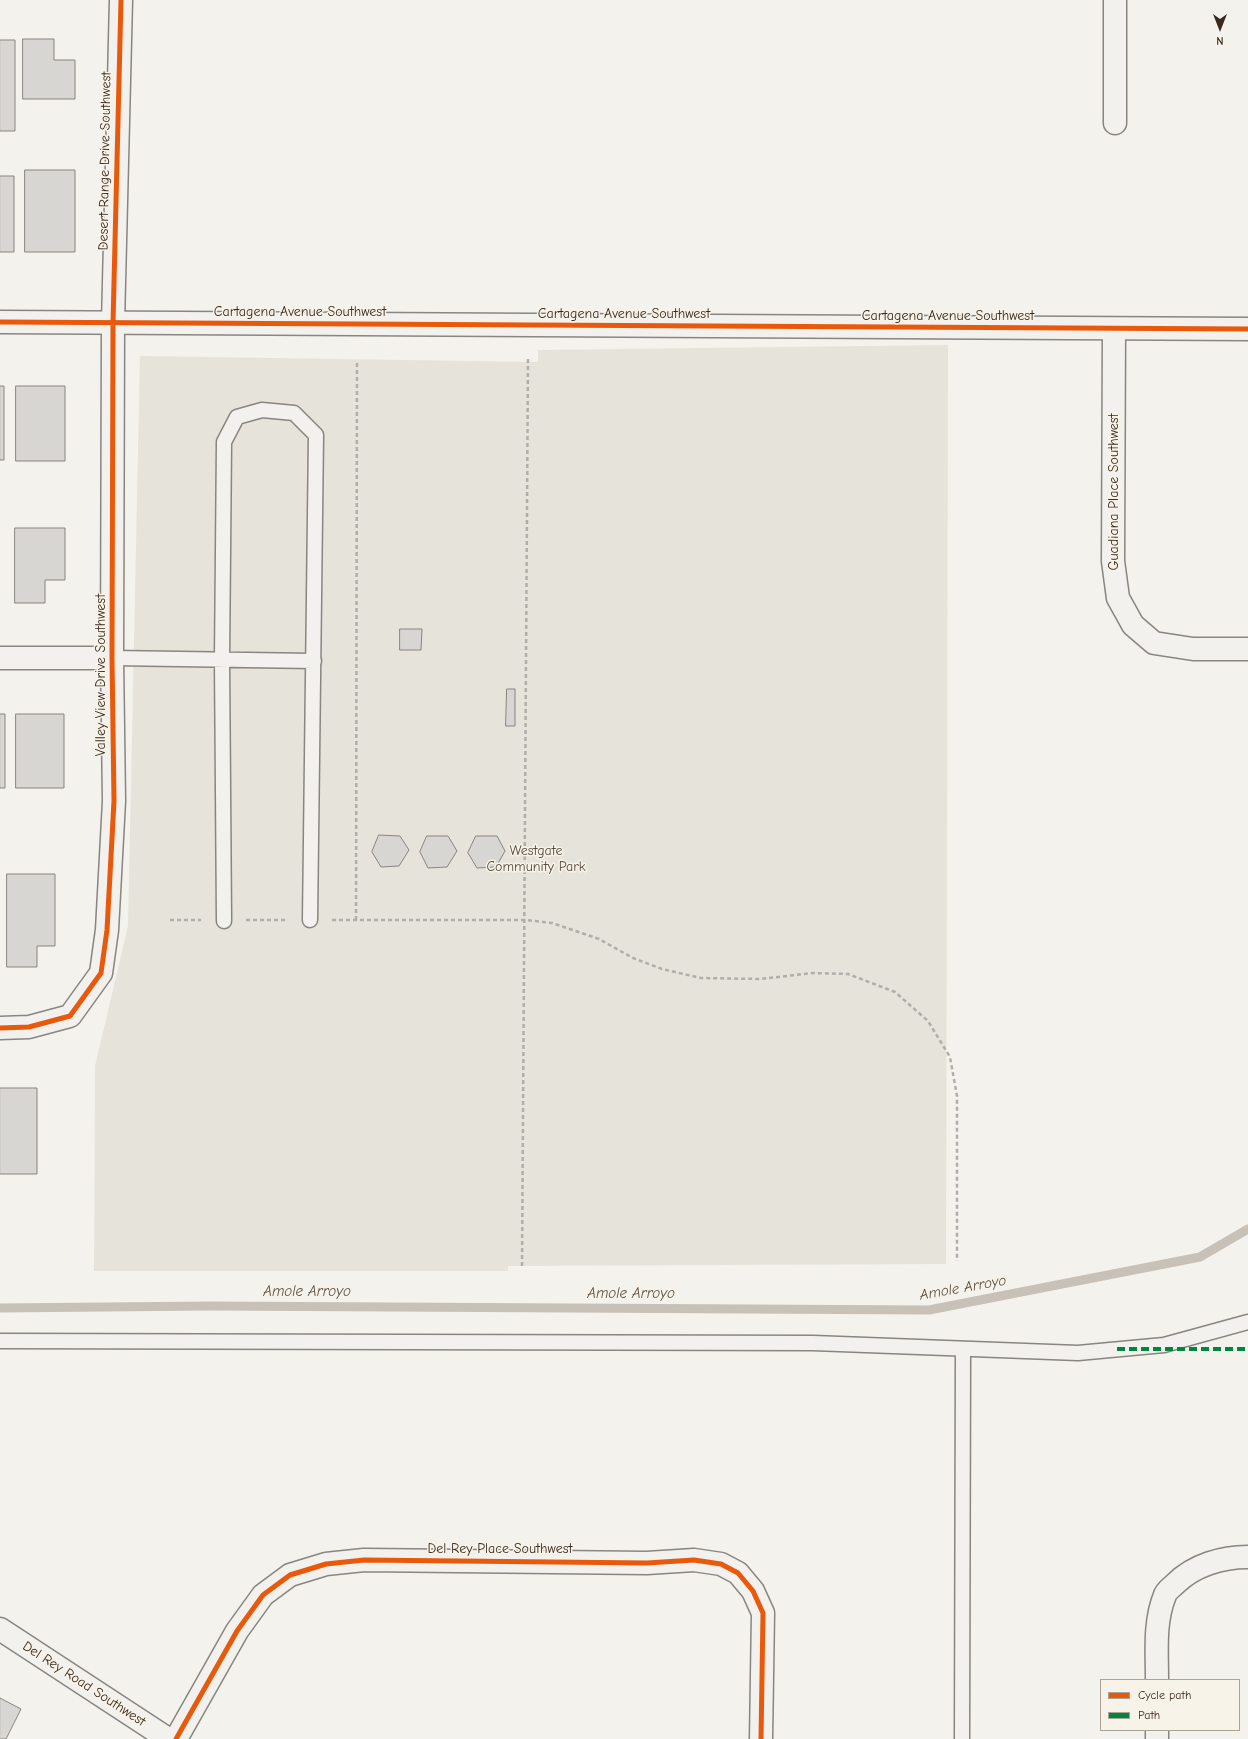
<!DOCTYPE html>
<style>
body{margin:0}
#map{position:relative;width:1248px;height:1739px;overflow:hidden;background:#f4f2ec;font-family:"Comic Neue",sans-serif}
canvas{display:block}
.legend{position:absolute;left:1100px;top:1679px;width:140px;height:52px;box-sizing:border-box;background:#f7f3e8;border:1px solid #aca397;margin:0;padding:5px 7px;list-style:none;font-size:12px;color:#3b2a1e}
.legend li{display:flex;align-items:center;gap:8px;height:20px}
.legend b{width:20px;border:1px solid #aca397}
.north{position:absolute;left:1200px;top:8px;width:40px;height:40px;-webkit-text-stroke:3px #f7f3e8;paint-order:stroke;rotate:180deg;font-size:11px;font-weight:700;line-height:16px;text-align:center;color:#3b2a1e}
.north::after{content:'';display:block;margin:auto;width:14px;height:18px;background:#3b2a1e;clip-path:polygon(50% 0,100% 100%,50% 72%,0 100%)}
</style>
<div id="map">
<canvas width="1248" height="1739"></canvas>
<ul class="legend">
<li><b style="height:5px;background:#e8590c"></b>Cycle path</li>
<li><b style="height:5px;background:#00873e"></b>Path</li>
</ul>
<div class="north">N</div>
</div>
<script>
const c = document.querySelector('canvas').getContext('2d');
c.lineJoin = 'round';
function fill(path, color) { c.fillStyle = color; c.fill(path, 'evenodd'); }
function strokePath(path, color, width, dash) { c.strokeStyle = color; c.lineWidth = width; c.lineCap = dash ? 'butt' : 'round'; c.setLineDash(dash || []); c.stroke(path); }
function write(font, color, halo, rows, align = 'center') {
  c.font = font + ' "Comic Neue",sans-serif'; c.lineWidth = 3; c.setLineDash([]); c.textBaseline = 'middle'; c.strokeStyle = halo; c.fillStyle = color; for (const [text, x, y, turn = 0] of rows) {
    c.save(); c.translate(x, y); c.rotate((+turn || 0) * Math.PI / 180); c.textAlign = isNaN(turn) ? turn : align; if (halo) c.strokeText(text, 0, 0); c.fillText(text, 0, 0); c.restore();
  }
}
fill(new Path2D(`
 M948,345L946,1264L508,1266V1271H94L95,1066L128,926L140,356L538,362V350Z`), '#e6e3da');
strokePath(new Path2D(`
 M0,1308L210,1306L929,1310L1200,1257L1248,1229`), '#c7c1b7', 9);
const building = new Path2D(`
 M23,39H54V60H75V99H23Z
 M0,40H15V131H0Z
 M25,170H75V252H25Z
 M0,176H14V252H0Z
 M0,386H4V460H0Z
 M16,386H65V461H16Z
 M15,528H65V580H45V603H15Z
 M400,629H422L421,650H400Z
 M507,689H515V726H506Z
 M0,714H5V788H0Z
 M16,714H64V788H16Z
 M379,835L400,836L409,850L399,866L381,867L372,852Z
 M427,836H448L457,851L447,867L428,868L420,852Z
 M476,836H497L505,851L496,867L477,868L468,853Z
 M7,874H55V946H37V967H7Z
 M0,1088H37V1174H0Z
 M0,1698L21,1709L6,1739H0Z`);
fill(building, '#d8d6d2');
strokePath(building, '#898580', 1);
const lane = new Path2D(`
 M112,658L314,661
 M224,921L222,660L224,442L237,417L262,410L294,413L316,435L310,920
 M0,1341L813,1343L1078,1353L1164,1345L1248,1322
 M962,1739L963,1349`);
const street = new Path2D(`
 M1115,0V123
 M1114,329L1113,561L1118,598L1133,625L1154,643L1193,649H1248
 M0,658H112
 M0,1028L29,1027L70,1016L101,973L107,930L114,801L112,658L113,323L121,0
 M1157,1680C1157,1651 1154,1622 1165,1595C1166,1591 1172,1587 1175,1584C1194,1565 1222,1557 1248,1557
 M1157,1730V1739
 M176,1739L237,1631L263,1595L290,1575L326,1564L364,1560L647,1563L694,1560L721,1564L738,1573L753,1591L763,1613L761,1739`);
const secondary = new Path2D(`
 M0,322L1248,329
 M0,1629L168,1739`);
strokePath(lane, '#898580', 17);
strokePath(street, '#898580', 25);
strokePath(secondary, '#898580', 25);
strokePath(new Path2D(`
 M170,920H201
 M246,920H287
 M332,920H525L552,923L599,939L633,958L662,969L701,978L760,979L813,973L848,974L895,992L928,1021L950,1057L957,1096V1261
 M356,920L357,363
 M522,1266L528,359`), '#b1aeaa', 2.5, [4, 3]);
strokePath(lane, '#f2f1ed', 14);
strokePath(street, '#f2f1ed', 22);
strokePath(secondary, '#f2f1ed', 22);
strokePath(new Path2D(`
 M1117,1349H1248`), '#00873e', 4, [8, 4]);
strokePath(new Path2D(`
 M0,322L1248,329
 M0,1028L29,1027L70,1016L101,973L107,930L114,801L112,658L113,323L121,0
 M176,1739L237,1631L263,1595L290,1575L326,1564L364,1560L647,1563L694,1560L721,1564L738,1573L753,1591L763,1613L761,1739`), '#e8590c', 5);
write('14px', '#3b2a1e', '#f7f3e8', [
 ["Desert Range Drive Southwest",105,161,-89],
 ["Cartagena Avenue Southwest",300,312],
 ["Cartagena Avenue Southwest",624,314],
 ["Cartagena Avenue Southwest",948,316],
 ["Guadiana Place Southwest",1114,492,-90],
 ["Valley View Drive Southwest",101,675,-90],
 ["Del Rey Place Southwest",500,1549],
 ["Del Rey Road Southwest",84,1684,33]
]);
write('14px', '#5b4c41', '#f7f3e8', [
 ["Westgate",536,851],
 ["Community Park",536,867]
]);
write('italic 15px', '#5f5145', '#f7f3e8', [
 ["Amole Arroyo",963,1288,-10],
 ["Amole Arroyo",307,1292],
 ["Amole Arroyo",631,1294]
]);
</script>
